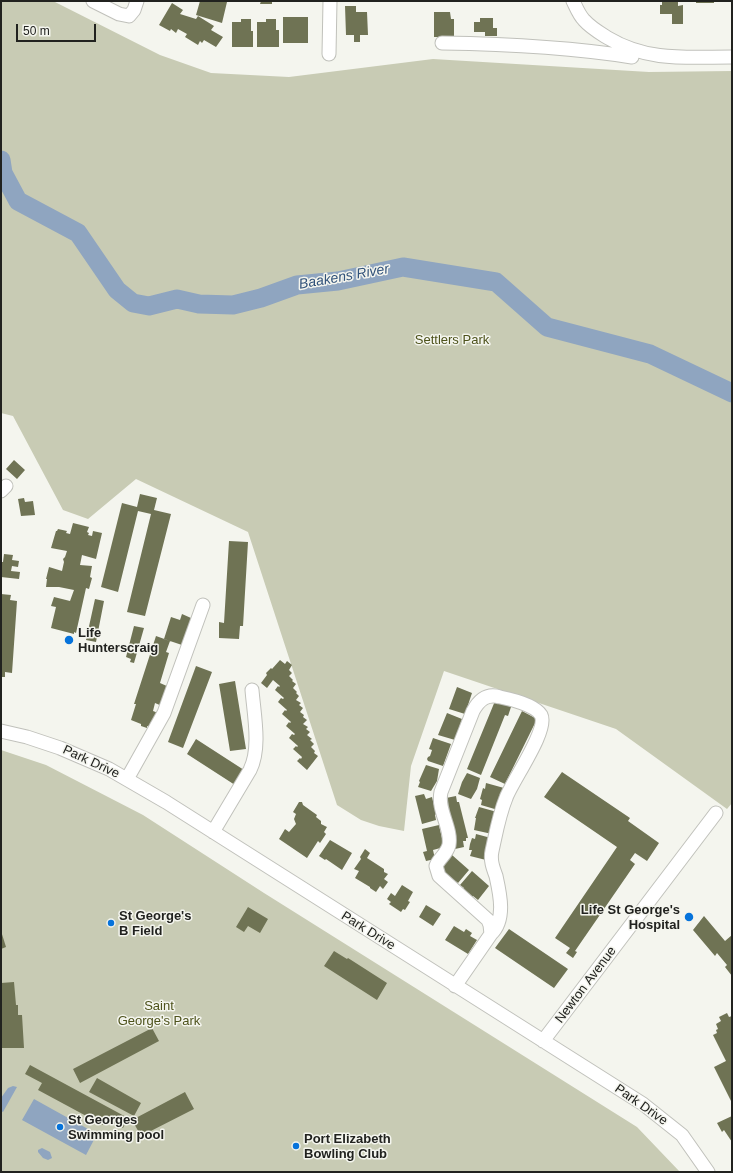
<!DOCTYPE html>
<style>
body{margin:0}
#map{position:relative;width:733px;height:1173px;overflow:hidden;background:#f4f5ee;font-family:Helvetica,sans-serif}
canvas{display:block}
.frame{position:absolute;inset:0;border:2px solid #21221f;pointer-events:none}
.scale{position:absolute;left:16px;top:24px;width:80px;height:18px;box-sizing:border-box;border:2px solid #21221f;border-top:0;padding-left:5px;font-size:12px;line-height:14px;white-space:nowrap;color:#21221f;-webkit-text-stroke:3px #f4f5ee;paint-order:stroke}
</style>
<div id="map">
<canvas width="733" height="1173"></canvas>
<div class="frame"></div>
<div class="scale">50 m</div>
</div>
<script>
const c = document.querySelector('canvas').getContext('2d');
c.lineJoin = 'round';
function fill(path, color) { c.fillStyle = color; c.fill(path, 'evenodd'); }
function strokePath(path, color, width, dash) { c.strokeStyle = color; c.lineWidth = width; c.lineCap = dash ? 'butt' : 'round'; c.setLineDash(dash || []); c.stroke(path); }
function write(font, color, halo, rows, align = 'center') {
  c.font = font + ' Helvetica,sans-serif'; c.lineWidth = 3; c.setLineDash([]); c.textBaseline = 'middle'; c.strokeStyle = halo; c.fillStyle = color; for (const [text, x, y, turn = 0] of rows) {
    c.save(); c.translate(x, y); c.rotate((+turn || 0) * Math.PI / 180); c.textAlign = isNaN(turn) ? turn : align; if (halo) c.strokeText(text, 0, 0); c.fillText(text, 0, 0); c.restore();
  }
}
fill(new Path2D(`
 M1,1H53L160,55L211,73L289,77L433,59L649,72L732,71V803L727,809L616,729L444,671L411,766L404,831L379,826L361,820L337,805L248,532L136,479L88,519L63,510L13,416L1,413Z
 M1,750L46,765L143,815L264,893L637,1127L680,1172H1Z`), '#c8cbb4');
fill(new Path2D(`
 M13,1086L17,1087L3,1112L1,1111V1098L8,1088Z
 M34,1099L97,1134L86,1155L22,1120Z
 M42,1148L50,1152L52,1158L48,1160L43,1158L38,1152V1150Z`), '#8fa5c0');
strokePath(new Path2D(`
 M1,160L3,173L18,201L78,233L117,290L133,303L149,306L177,299L199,304L233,305L261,298L297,285L338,281L403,267L496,282L547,327L650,354L732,393`), '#8fa5c0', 19);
fill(new Path2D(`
 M200,1H222L227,2L222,23L196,15Z
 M261,1H272V4H260Z
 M662,1H678V6L683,5V24H672V14H660V5H662Z
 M696,1H714V3H696Z
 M172,3L183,10L180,14L196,19L198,16L214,26L211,30L223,37L216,47L204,40L202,43L200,41L198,45L185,37L187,34L178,29L176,33L171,29L170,31L159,25Z
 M345,6H356V12H367L368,35H360V42H354V35H346Z
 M434,12H450L451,19H454V37H434Z
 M283,17H308V43H283Z
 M480,18H493V28H497V36H485V32H474V22H480Z
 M241,19H251V31H253V47H232V22H241Z
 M266,19H276V30H279V47H257V22H266Z
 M14,460L25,470L17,479L6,469Z
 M140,494L157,498L154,510L171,514L145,616L127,612L151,514L138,511L118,592L101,587L122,503L137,507Z
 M24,498L25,502L33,501L35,515L21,516L18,499Z
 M73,523L89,527L87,532L89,533L88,535L92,536L93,531L102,533L96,559L82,555L80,565L92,566L90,577L92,578L89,589L86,588L76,633L74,632V634L51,628L56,607L51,606L54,597L70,601L74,590L59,587H46L47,579H46L49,567L62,571L64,562L63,559L65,557L67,551L51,548L56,531H57L58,529L67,531L66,533L70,534Z
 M229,541L248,542L243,626H240L239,639L219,638V622L224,623Z
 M4,554L13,555L12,560L19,561L18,567L12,566L11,571L20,572L19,579L1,577V562H3Z
 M1,594L11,595L10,600L17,601L12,673L5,672V677H1Z
 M95,599L104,601L96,642L86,640Z
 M182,614L191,618L182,645L164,639L171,617L180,620Z
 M134,626L144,628L134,663L130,662L131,659L126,657Z
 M156,636L170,641L166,652L169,653L160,683L169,687L162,706L155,703L153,711L158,713L152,728L147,726V728L141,726V724L131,720L136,704H134Z
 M280,660L285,664L287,661L292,665L289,670L292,673L289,676L293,680L292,681L296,684L293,688L297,692L296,693L299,696L296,700L301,703L299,705L303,708L300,712L304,715L303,717L307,720L303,724L308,727L306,729L310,732L307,735L312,739L310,740L314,744L311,747L315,751L314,753L318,756L307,770L297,761L300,758L301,759L302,757L293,749L296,746L297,747L298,746L289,738L292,734L294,735L295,734L286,726L289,722L290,723L291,722L282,714L285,710L286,711L287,710L278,702L281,698L283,699L284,698L275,690L278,686L279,687L280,686L273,680L267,688L261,683L267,675L266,673L271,668L272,669Z
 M196,666L212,672L183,748L168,742Z
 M235,681L246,749L230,751L219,684Z
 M457,687L472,693L465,714L449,709Z
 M495,701L511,707L508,716L505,715L481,775L467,769Z
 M522,711L537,719L505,784L490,777Z
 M447,713L462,719L455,740L438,735Z
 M433,738L451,744L443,766L428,761L427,759L428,757L430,756L432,750L429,749Z
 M196,739L244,770L235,785L187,754Z
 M426,765L439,769L437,781L431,791L418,787L420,782L419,781Z
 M562,772L630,818L628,821L659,843L647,861L635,853L630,860L635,864L575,951L577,952L573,958L566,953L570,948L555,938L617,847L544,797Z
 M467,773L480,778L477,789L471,799L458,794L462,782Z
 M486,783L504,788L498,810L481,805L482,800L480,799L483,788L485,789Z
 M424,794L426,799L432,797L436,814L435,815L436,820L422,824L415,796Z
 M456,796L457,802H459L468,838H466V841H463L464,847L455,849L446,798Z
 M299,802H302L303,805L317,815L316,817L321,821V824L327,827L324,832L326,834L320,843L318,841L307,858L279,839L285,829L289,832L296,824L294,819L296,814L293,812Z
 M479,807L497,812L492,834L474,830L476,818H475Z
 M439,825L444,847L433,850L435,859L426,861L423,852L427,851L422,829Z
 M476,834L491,838L486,860L470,856L472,850H469L470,844L472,838L475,839Z
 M330,840L352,853L342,870L326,859L325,860L319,856Z
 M365,849L370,853L367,858L384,869V872L388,874L384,879L388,882L383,889L380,886L376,892L370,888V887L355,878L359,871L354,869L361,859L360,857Z
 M452,855L469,870L458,883L454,880L453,881L444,874L445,872L441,869Z
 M472,871L489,886L478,900L473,896L472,897L463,890L464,888L460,885Z
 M402,885L413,892L408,901L410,902L405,910L403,909L401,912L389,904L391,902L387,899L391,893L395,896Z
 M426,905L441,914L433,926L419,917Z
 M248,907L268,919L260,933L248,926L244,932L236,927Z
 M704,916L725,941L732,935V976L725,967L727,965L717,953L715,956L693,930Z
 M454,926L464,932L466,929L472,933L470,936L477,940L468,954L445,940Z
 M509,929L568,969L554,988L495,948Z
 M1,931L6,947L1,949Z
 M334,951L347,959L348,958L387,983L377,1000L324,966Z
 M14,982L16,1005H18V1015H22L24,1048H1V983Z
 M727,1013L729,1017L732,1016V1103L714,1067L726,1061L713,1035L717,1033L716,1030L718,1029L716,1024L721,1021L719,1017Z
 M152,1028L159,1041L80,1083L73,1069Z
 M30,1065L128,1118L123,1128L107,1119L103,1125L38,1090L42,1083L25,1074Z
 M97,1078L141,1103L134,1116L89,1092Z
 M185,1092L194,1109L141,1136L132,1120Z
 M732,1116V1142L724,1130L722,1132L717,1123Z`), '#6f7354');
const minor = new Path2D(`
 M93,1L119,14L129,16L134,10L137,1
 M573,1C576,7 579,15 584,20C591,28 600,33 608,38C648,62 688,57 732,57
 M442,43C506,44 569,47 632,57V50
 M329,54L330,1
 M1,491L6,486
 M1,731L27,737L60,748L109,769L166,802L643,1104L682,1135L708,1172
 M127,779L164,713L203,605
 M213,832L250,770C261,748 254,715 252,690
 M455,986L491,934C506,920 500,894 496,876C493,868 490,860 492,851C496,833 499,815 506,798C512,781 549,730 541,715C535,705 510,699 500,697C487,693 479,700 473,711L441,792C437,810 452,828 449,845C447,854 439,858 436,866L439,876L488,920L490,925L491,934
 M543,1041L716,813`);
strokePath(minor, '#c0c1bb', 15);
strokePath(minor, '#fff', 13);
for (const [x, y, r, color] of [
 [69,640,5,"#0673db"],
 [689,917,5,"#0673db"],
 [111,923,4,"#0673db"],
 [60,1127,4,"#0673db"],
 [296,1146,4,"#0673db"]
]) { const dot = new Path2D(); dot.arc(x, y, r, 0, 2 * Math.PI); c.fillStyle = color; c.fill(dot); strokePath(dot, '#f4f5ee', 1.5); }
write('13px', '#4d521b', '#f4f5ee', [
 ["Settlers Park",452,340],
 ["Saint",159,1006],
 ["George's Park",159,1021]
]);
write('bold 13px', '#21221f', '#f4f5ee', [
 ["Life",78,633],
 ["Hunterscraig",78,648],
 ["Life St George's",680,910,"right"],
 ["Hospital",680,925,"right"],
 ["St George's",119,916],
 ["B Field",119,931],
 ["St Georges",68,1120],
 ["Swimming pool",68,1135],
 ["Port Elizabeth",304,1139],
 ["Bowling Club",304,1154]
], 'left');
write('13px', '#21221f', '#f4f5ee', [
 ["Park Drive",91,762,25],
 ["Park Drive",368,931,32],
 ["Newton Avenue",586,985,-53],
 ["Park Drive",641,1105,35]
]);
write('italic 14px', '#31527a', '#f4f5ee', [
 ["Baakens River",344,277,-10]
]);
</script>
